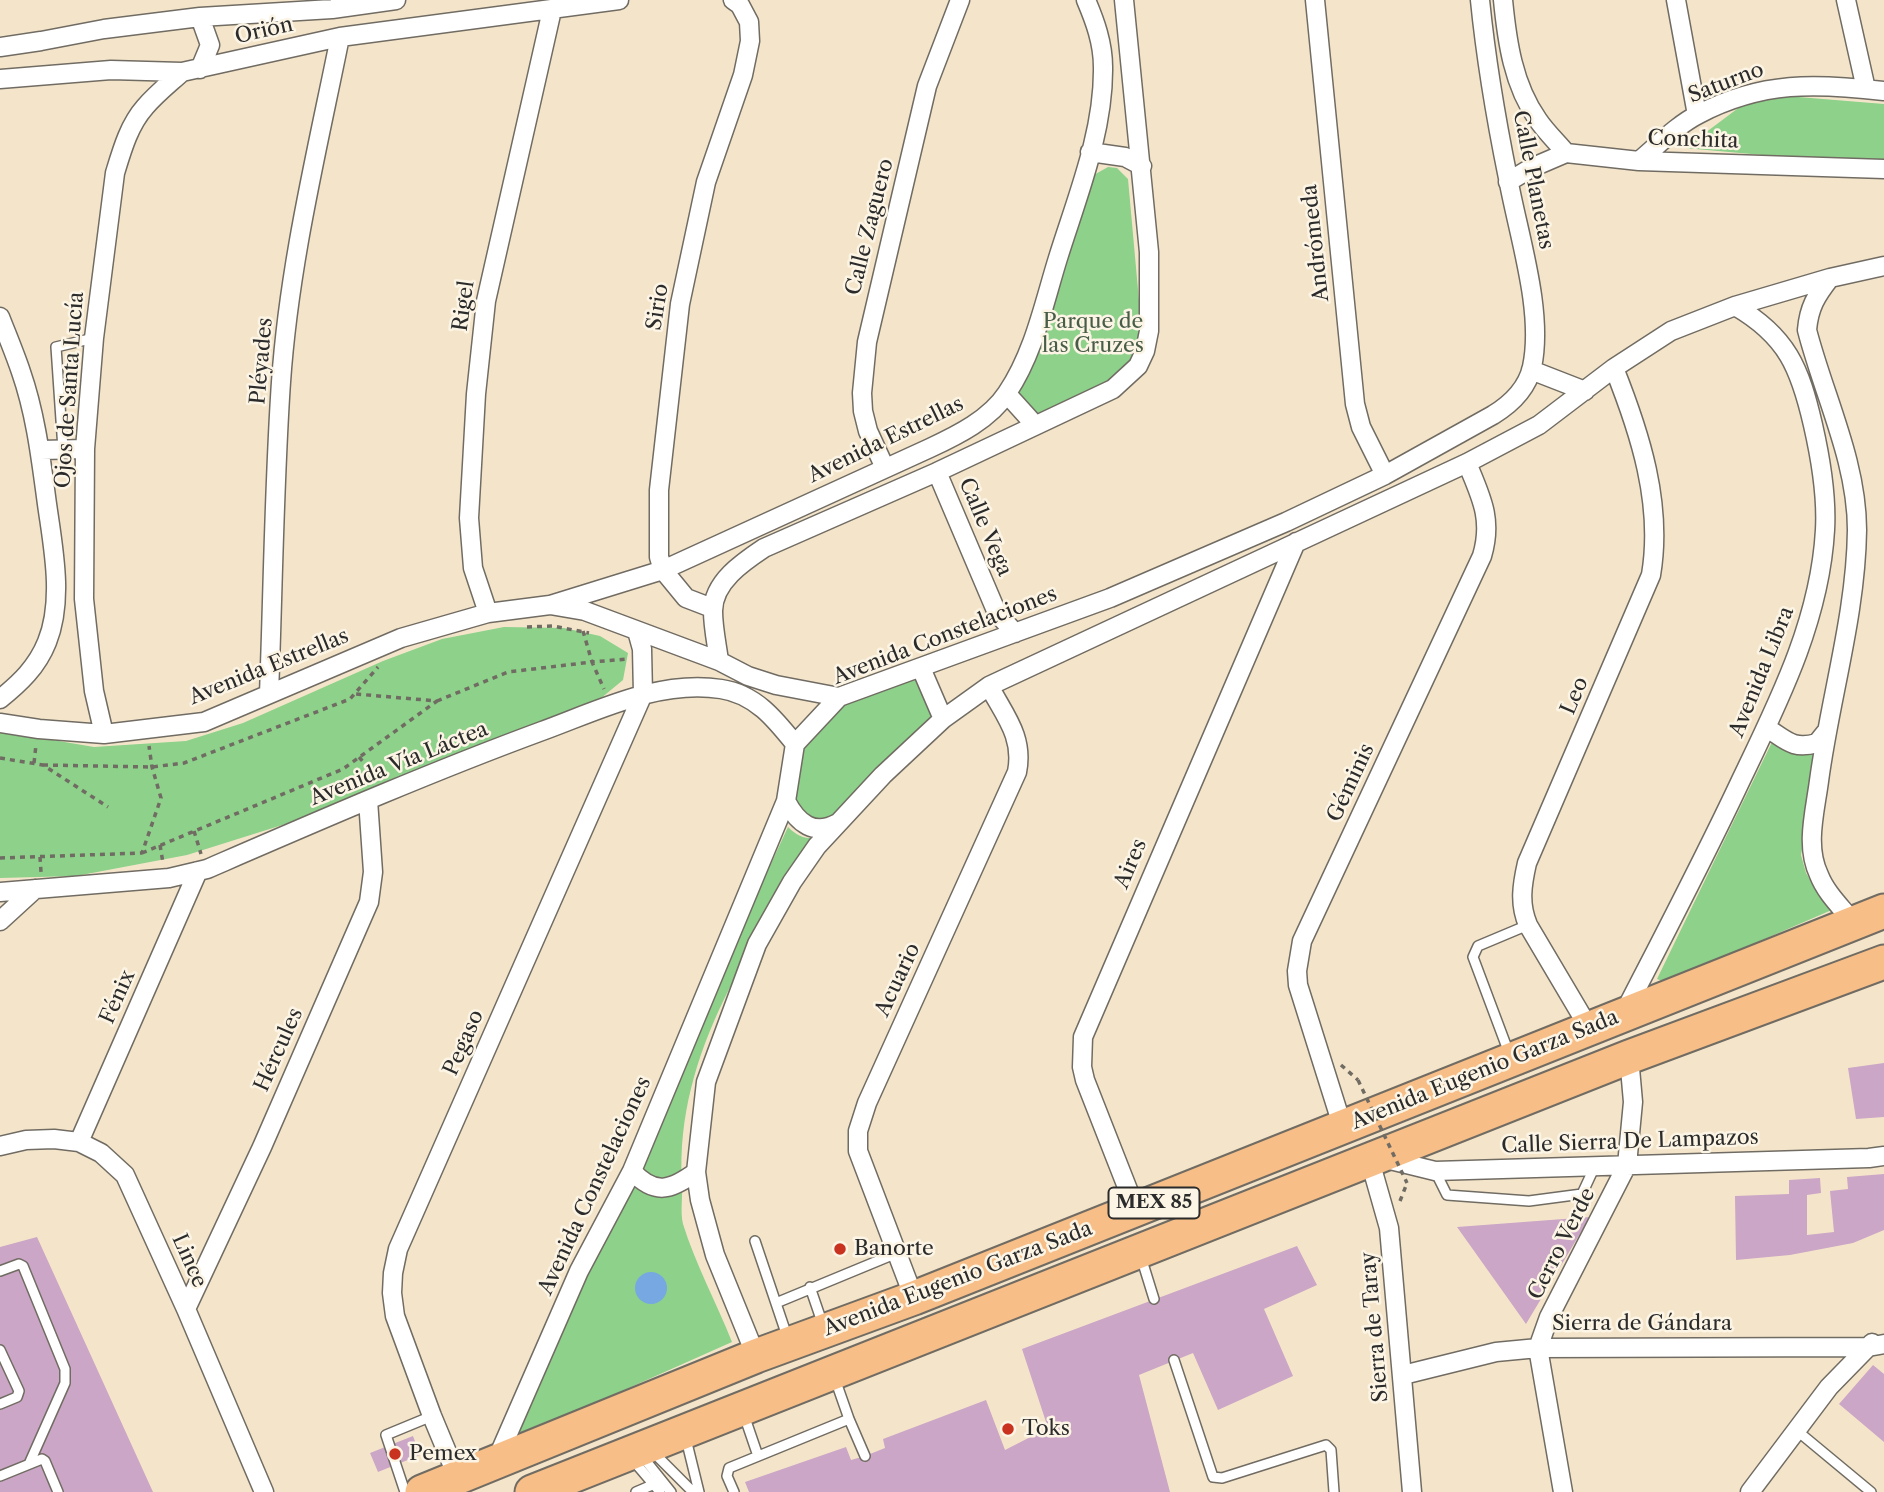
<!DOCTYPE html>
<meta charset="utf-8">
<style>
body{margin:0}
canvas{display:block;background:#f4e5ca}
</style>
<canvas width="1884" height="1492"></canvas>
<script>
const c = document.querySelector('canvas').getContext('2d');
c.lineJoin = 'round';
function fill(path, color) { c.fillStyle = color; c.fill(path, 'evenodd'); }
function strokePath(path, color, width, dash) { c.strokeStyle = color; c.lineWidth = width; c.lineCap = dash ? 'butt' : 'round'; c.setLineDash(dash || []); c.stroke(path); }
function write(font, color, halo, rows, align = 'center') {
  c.font = font + ' "Libre Caslon Text",serif'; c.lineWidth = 5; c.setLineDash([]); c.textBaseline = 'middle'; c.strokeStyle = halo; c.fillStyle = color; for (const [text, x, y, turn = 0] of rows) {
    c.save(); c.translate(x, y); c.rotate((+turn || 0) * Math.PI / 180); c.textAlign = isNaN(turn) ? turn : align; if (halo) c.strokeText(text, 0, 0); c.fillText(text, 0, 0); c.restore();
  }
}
fill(new Path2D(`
 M1774,95L1884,104V166L1685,148L1741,106Z
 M1108,167L1117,168L1128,179L1142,334L1140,352L1120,376L1040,415L1032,413L1016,398L1020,378L1037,354L1092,176Z
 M504,627L564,628L600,636L628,653L623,680L600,699L295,821L187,855L76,876L0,878V731L94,747L186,741L243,723L383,661L442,639Z
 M913,679H919L935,720L830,821H805L790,791L798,752L836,708Z
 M1773,740L1818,747L1801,855L1806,873L1814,886L1834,909L1665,982L1657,979Z
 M788,827C798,837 805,839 819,838C754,944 675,1051 682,1182C683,1195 680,1212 683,1224C695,1263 717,1304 732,1342L512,1440L580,1274Z`), '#8dd18a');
fill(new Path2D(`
 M635 1288a16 16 0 1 1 32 0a16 16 0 1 1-32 0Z`), '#77a8e2');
fill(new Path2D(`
 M1884,1063V1117L1856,1119L1848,1068Z
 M1884,1174V1230L1853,1243L1790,1255L1736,1260L1735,1196L1789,1194V1180L1820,1178L1821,1193L1807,1195V1235L1834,1232L1830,1191L1848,1189L1847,1177Z
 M1590,1217L1526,1324L1457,1227Z
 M37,1237L153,1492H0V1247Z
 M1297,1246L1317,1285L1264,1309L1293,1376L1218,1410L1193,1353L1139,1375L1170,1492H749L745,1482L846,1447L851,1460L865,1456L885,1448L883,1439L986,1400L1005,1450L1048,1428L1022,1349Z
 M1873,1365L1884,1374V1442L1839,1404Z
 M413,1436L420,1455L378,1472L370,1453Z`), '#cba6c6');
const lane = new Path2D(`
 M63,449L56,347L94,338
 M1509,1053L1473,957L1478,946L1528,925
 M1435,1171L1447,1195L1529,1201L1582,1194L1595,1166
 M755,1241L788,1339
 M1141,1257L1154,1299
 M0,1271L19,1264L23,1266L65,1369V1383L29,1464
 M810,1287L823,1325
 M776,1303L897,1253
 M0,1350L19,1391L17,1397L0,1404
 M1174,1360L1213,1477L1222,1478L1326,1445L1331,1450L1334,1492
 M835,1379L849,1419L865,1456
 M744,1415L758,1456
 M1795,1429L1871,1492
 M686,1439L699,1492
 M652,1451L693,1492
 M642,1456L671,1492
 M632,1459L660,1492
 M0,1476L42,1459L45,1461L58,1492
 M405,1492L386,1435L432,1416
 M636,1492L657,1483
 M734,1492L727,1476L729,1468L849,1419`);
const street = new Path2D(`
 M1315,0L1355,404L1361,427L1385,475
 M1503,0C1507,41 1513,85 1538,120C1546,132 1557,142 1566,153
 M1676,0L1697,115
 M1846,0L1866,89
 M200,17L210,45L200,69
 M0,47L41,41L104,29L200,17L332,9L396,0
 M0,79L111,70L182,72L340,37L619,0
 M1090,152L1125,157L1142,166
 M1639,161C1657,146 1677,125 1699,114C1762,81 1816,83 1884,91
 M1508,182L1531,168L1566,153L1639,161L1884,169
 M1830,278C1816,296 1809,307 1807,330C1824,396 1857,461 1857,530C1856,615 1830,698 1819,781C1815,812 1805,846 1819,875C1826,893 1841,907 1853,922
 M0,317C7,335 15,354 21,372C36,415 41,460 47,504C53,547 64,600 47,642C37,667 20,683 0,699
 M1531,370L1585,391
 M1007,394L1035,425
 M41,450L85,449
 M885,468L868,431L863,411L862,393L867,342L927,86L960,0
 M937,472L997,613L1015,633
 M550,605L663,570L930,448C958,435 990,419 1007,393C1034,353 1044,303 1058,258C1077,197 1104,132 1103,67C1103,43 1095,21 1086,0
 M712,608L686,598L663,570L659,557V490L680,304L706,182L743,75L750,41L749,22L740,5L733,0
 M488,613L473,568L469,518L476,394L486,301L552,10
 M719,661C717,645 713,628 713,611C713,582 743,562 764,548L937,472L1113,389L1138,366L1145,351L1149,331V252L1124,0
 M921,668L943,719
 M269,694C273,590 274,485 281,382C289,265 317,151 340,37
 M0,723L39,729L104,734L204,722L401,638L488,613L550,605L585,611L719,661L748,676L776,685L839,697
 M1767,728C1786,740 1793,750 1817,743L1825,733
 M104,734L94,691L84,599L85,449L94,338L115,173C122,150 129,125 145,107C156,94 170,83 182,72
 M786,801C798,824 814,836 838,823
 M0,892L169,878L207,869C318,821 428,773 542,731C597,711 660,679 721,689C755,694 775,719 795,744
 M0,921L35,889
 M1624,1013C1664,935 1704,859 1741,780C1779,701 1820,620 1825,530C1827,495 1821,460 1813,425C1800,368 1787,336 1735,306
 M1589,1028L1528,925C1519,904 1522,885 1527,863L1651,575C1663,504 1640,433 1614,368
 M1343,1128L1298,985L1297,971L1302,941L1482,556C1493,519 1481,497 1467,463
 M79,1142L198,871
 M0,1146L26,1140L54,1139L79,1142L101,1153L125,1175L186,1309L264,1492
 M1382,1158L1435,1171L1869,1158L1884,1156
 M1370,1161L1389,1228L1412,1492
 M632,1171C655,1196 671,1190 696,1172
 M1136,1210L1085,1080L1082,1067L1083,1037L1296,542
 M914,1298L858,1151V1131L867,1103L1017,772C1024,737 1005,716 989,686
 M186,1309L262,1147L369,902L373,872L368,800
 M756,1356L715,1255L700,1200L696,1172L706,1082L757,944L792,882L817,846L883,775L943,719L989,686L1467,463L1539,425L1614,368L1671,331L1735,306L1830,278L1884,266
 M1403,1375L1496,1352L1538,1348L1868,1347L1884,1344
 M496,1461L579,1271L632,1171L786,801L795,744L839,697L1110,598L1286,522L1385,475L1493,415C1511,404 1527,389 1532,367C1544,311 1518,234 1508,178C1496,119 1486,60 1480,0
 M457,1476L432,1416L395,1316L392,1293L393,1273L398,1249L643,694L642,649L637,631
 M1563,1492L1538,1348L1549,1317L1627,1165L1633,1102L1629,1057
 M1750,1492L1829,1387L1872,1343`);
const highway = new Path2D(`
 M422,1492L756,1356L914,1298L1884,911
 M532,1492L1629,1057L1884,962`);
strokePath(lane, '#716c63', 12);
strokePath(street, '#716c63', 21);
strokePath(highway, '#716c63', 37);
strokePath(new Path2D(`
 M527,627L553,626L589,633
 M583,631L592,662L627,659
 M437,701L508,672L592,662L604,689
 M359,757L378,779
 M0,758L43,765L108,807
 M34,763L36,745
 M43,765L152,767L184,763L350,699L378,667
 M194,831L201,854
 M160,845L163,863
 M142,853L343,769L437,701L356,694
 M40,857L41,872
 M0,858L142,853L161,798L152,767L149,746
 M1341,1065L1358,1080
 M1400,1201L1407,1183`), '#716c63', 3.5, [5, 5]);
strokePath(lane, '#fff', 9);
strokePath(street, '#fff', 18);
strokePath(highway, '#f7be87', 33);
strokePath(new Path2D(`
 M1358,1080L1407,1183`), '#716c63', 3.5, [5, 5]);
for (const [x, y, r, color] of [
 [840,1249,7,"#c8321e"],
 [1008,1429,7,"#c8321e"],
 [395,1454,7,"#c8321e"]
]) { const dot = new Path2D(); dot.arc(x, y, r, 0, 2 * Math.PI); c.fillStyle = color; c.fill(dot); strokePath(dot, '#fcf5e5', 2.5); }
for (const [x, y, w] of [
 [1154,1203,91]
]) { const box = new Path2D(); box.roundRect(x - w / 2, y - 15.5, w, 31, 5); c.fillStyle = '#fcf5e5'; c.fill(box); strokePath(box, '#2b2b2b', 2); }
write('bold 19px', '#2b2b2b', null, [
 ["MEX 85",1154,1203]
]);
write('21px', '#2b2b2b', '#fcf5e5', [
 ["Orión",264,31,-13],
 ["Saturno",1726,83,-21],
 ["Conchita",1693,140,2],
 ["Calle Planetas",1533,180,79],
 ["Calle Zaguero",870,227,-76],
 ["Andrómeda",1316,243,-96],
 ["Rigel",464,306,-82],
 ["Sirio",658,307,-81],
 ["Pléyades",262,361,-85],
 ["Ojos de Santa Lucía",70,390,-86],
 ["Avenida Estrellas",886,440,-26],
 ["Calle Vega",985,527,67],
 ["Avenida Constelaciones",945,636,-21],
 ["Avenida Estrellas",269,667,-22],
 ["Avenida Libra",1762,672,-68],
 ["Leo",1575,696,-67],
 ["Avenida Vía Láctea",399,764,-22],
 ["Géminis",1351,783,-65],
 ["Aires",1131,864,-67],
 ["Acuario",898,980,-65],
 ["Fénix",118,997,-66],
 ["Pegaso",464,1043,-66],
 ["Hércules",279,1050,-66],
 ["Avenida Eugenio Garza Sada",1485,1070,-22],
 ["Calle Sierra De Lampazos",1630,1142,-2],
 ["Avenida Constelaciones",595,1186,-65],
 ["Cerro Verde",1562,1244,-63],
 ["Lince",189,1261,66],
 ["Avenida Eugenio Garza Sada",958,1279,-21],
 ["Sierra de Gándara",1642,1324],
 ["Sierra de Taray",1375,1327,-95]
]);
write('21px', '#485d48', '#fcf5e5', [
 ["Parque de",1093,322],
 ["las Cruzes",1093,346]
]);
write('21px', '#2b2b2b', '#fcf5e5', [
 ["Banorte",854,1249],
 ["Toks",1022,1429],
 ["Pemex",409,1454]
], 'left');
</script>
